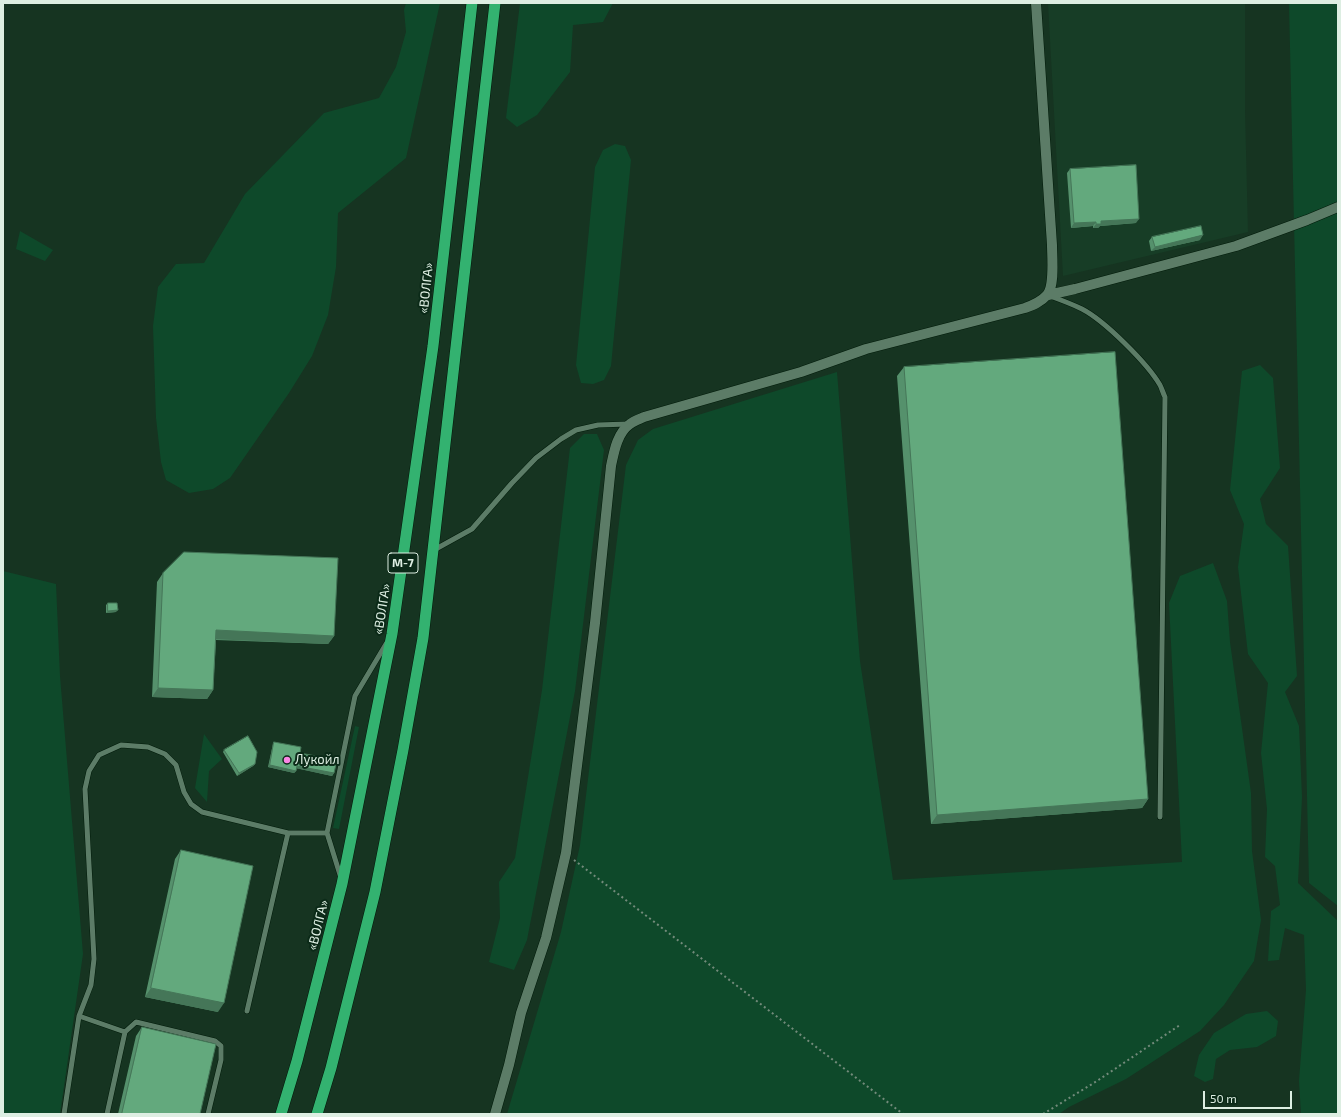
<!DOCTYPE html>
<meta charset="utf-8">
<style>
body{margin:0}
#map{position:relative;width:1341px;height:1117px;overflow:hidden;background:#163421;font-family:"Exo 2",sans-serif}
canvas{display:block}
.frame{position:absolute;inset:0;border:4px solid #ddeee2;pointer-events:none}
.scale{position:absolute;left:1203px;top:1091px;width:89px;height:18px;box-sizing:border-box;border:2px solid #ddeee2;border-top:0;padding-left:5px;font-size:12px;line-height:14px;white-space:nowrap;color:#ddeee2;-webkit-text-stroke:3px #0b2a18;paint-order:stroke}
</style>
<div id="map">
<canvas width="1341" height="1117"></canvas>
<div class="frame"></div>
<div class="scale">50 m</div>
</div>
<script>
const c = document.querySelector('canvas').getContext('2d');
c.lineJoin = 'round';
function fill(path, color) { c.fillStyle = color; c.fill(path, 'evenodd'); }
function strokePath(path, color, width, dash) { c.strokeStyle = color; c.lineWidth = width; c.lineCap = dash ? 'butt' : 'round'; c.setLineDash(dash || []); c.stroke(path); }
function write(font, color, halo, rows, align = 'center') {
  c.font = font + ' "Exo 2",sans-serif'; c.lineWidth = 4; c.setLineDash([]); c.textBaseline = 'middle'; c.strokeStyle = halo; c.fillStyle = color; for (const [text, x, y, turn = 0] of rows) {
    c.save(); c.translate(x, y); c.rotate((+turn || 0) * Math.PI / 180); c.textAlign = isNaN(turn) ? turn : align; if (halo) c.strokeText(text, 0, 0); c.fillText(text, 0, 0); c.restore();
  }
}
fill(new Path2D(`
 M1048,3H1245V110L1248,232L1063,276Z`), '#173d26');
fill(new Path2D(`
 M406,3H440L406,158L338,213L336,267L328,315L312,356L289,393L230,478L213,489L189,493L166,480L161,462L156,418L153,326L158,287L176,264L204,263L245,194L324,113L379,98L396,67L406,32L404,10Z
 M520,3H613L603,22L573,25L570,72L537,115L517,127L506,118Z
 M1289,3H1338V906L1309,883Z
 M615,144L625,146L631,160L611,366L604,380L593,384L581,383L576,365L595,167L603,150Z
 M20,231L53,250L45,261L16,249Z
 M1260,365L1273,378L1280,468L1260,499L1266,524L1288,546L1297,676L1285,692L1299,726L1302,797L1298,883L1338,921V1114H1301L1299,1081L1306,990L1304,935L1285,928L1279,960L1268,961L1271,911L1280,905L1275,866L1265,857L1267,809L1261,753L1268,683L1248,654L1238,567L1244,524L1230,490L1242,371Z
 M837,372L860,661L893,880L1182,862L1169,603L1180,576L1213,563L1227,601L1230,642L1251,793L1252,851L1261,920L1254,961L1224,1005L1200,1031L1126,1079L1069,1107L1059,1114H507L561,932L580,845L626,465L638,440L653,429Z
 M584,434H597L604,450L575,691L527,940L514,970L489,962L500,918L499,882L515,858L542,690L570,448Z
 M3,571L56,584L60,676L83,954L60,1114H3Z
 M355,726L359,727L339,829L333,828Z
 M204,734L222,759L209,771L207,802L195,788Z
 M1267,1011L1278,1021L1276,1036L1257,1047L1230,1050L1216,1059L1213,1079L1205,1082L1194,1076L1199,1055L1214,1033L1246,1014Z`), '#0e492a');
const service = new Path2D(`
 M1050,296C1061,300 1072,304 1082,309C1105,321 1147,363 1160,385C1162,389 1163,393 1165,397L1160,817
 M434,550L472,529L512,483L536,458L561,439L576,430L598,425L628,424
 M341,878L327,833L355,696L386,644
 M247,1011L288,833
 M79,1016L125,1032
 M64,1114L79,1016L91,985L94,959L85,789L89,771L99,755L121,745L148,747L165,754L176,765L184,792L191,804L202,812L288,833H327
 M107,1114L125,1032L136,1022L215,1041L221,1046V1060L208,1114`);
const minor = new Path2D(`
 M1048,295L1075,289L1236,246L1307,220L1338,207
 M495,1114L509,1065L521,1013L546,938L566,853L595,623L611,466C614,452 617,433 630,424C634,421 640,419 644,417L801,372L866,349L1025,308C1033,305 1041,302 1047,295C1055,286 1052,257 1052,245L1036,3`);
const trunk = new Path2D(`
 M281,1114L297,1061L342,884L392,634L433,346L472,3
 M317,1114L331,1068L375,892L403,750L423,638L495,3`);
strokePath(service, '#001b0a', 6);
strokePath(minor, '#001b0a', 11);
strokePath(trunk, '#001b0a', 12);
strokePath(new Path2D(`
 M574,860L903,1114
 M1043,1114L1097,1081L1180,1025`), '#738b7b', 2, [2, 3]);
strokePath(service, '#5c7c67', 5);
strokePath(minor, '#5c7c67', 10);
strokePath(trunk, '#33b270', 11);
fill(new Path2D(`
 M1070,169L1136,223L1100,226L1098,228H1093V226L1071,228L1067,173Z
 M1152,237L1200,240L1151,251L1149,241Z
 M904,367L1148,799L1142,808L931,824L897,376Z
 M163,573L334,636L328,644L216,640L213,690L207,699L152,697L157,582Z
 M108,603L116,612L106,613V605Z
 M274,742L300,753L334,773L332,776L296,768V771L294,773L268,767L273,744Z
 M224,750L255,764L253,766L237,776L223,752Z
 M181,850L218,1012L145,997L175,859Z
 M142,1027L200,1114H118L136,1036Z`), '#55916c');
fill(new Path2D(`
 M1139,219L1136,223L1100,226L1098,228H1093L1096,224L1101,221Z
 M1096,222L1093,226L1071,228L1074,223Z
 M1203,235L1200,240L1151,251L1155,247Z
 M118,610L116,612L106,613L108,611Z
 M216,630L334,636L328,644L210,639Z
 M158,688L213,690L207,699L152,697Z
 M255,764L253,766L237,776L239,773Z
 M270,765L296,771L294,773L268,767Z
 M297,766L334,773L332,776L295,768Z
 M1148,799L1142,808L931,824L937,815Z
 M151,988L224,1003L218,1012L145,997Z`), '#457658');
const building = new Path2D(`
 M1136,165L1139,219L1101,221V224H1096V222L1074,223L1070,169Z
 M1201,226L1203,235L1155,247L1152,237Z
 M1115,352L1148,799L937,815L904,367Z
 M184,552L338,558L334,636L216,630L213,690L158,688L163,573Z
 M108,603H117L118,610L108,611Z
 M248,736L257,752L255,764L239,773L224,750Z
 M274,742L301,747L300,753L337,760L334,773L297,766L296,771L270,765Z
 M181,850L253,866L224,1003L151,988Z
 M142,1027L216,1044L200,1114H122Z`);
fill(building, '#63a97d');
strokePath(building, '#457658', 1);
for (const [x, y, r, color] of [
 [287,760,4,"#fb86e4"]
]) { const dot = new Path2D(); dot.arc(x, y, r, 0, 2 * Math.PI); c.fillStyle = color; c.fill(dot); strokePath(dot, '#0b2a18', 1.5); }
for (const [x, y, w] of [
 [403,563,30]
]) { const box = new Path2D(); box.roundRect(x - w / 2, y - 10, w, 20, 3); c.fillStyle = '#0b2a18'; c.fill(box); strokePath(box, '#ddeee2', 1); }
write('bold 12px', '#ddeee2', null, [
 ["М-7",403,563]
]);
write('13px', '#ddeee2', '#0b2a18', [
 ["«ВОЛГА»",426,288,-84],
 ["«ВОЛГА»",382,609,-81],
 ["«ВОЛГА»",318,925,-76]
]);
write('13px', '#ddeee2', '#0b2a18', [
 ["Лукойл",295,760]
], 'left');
</script>
